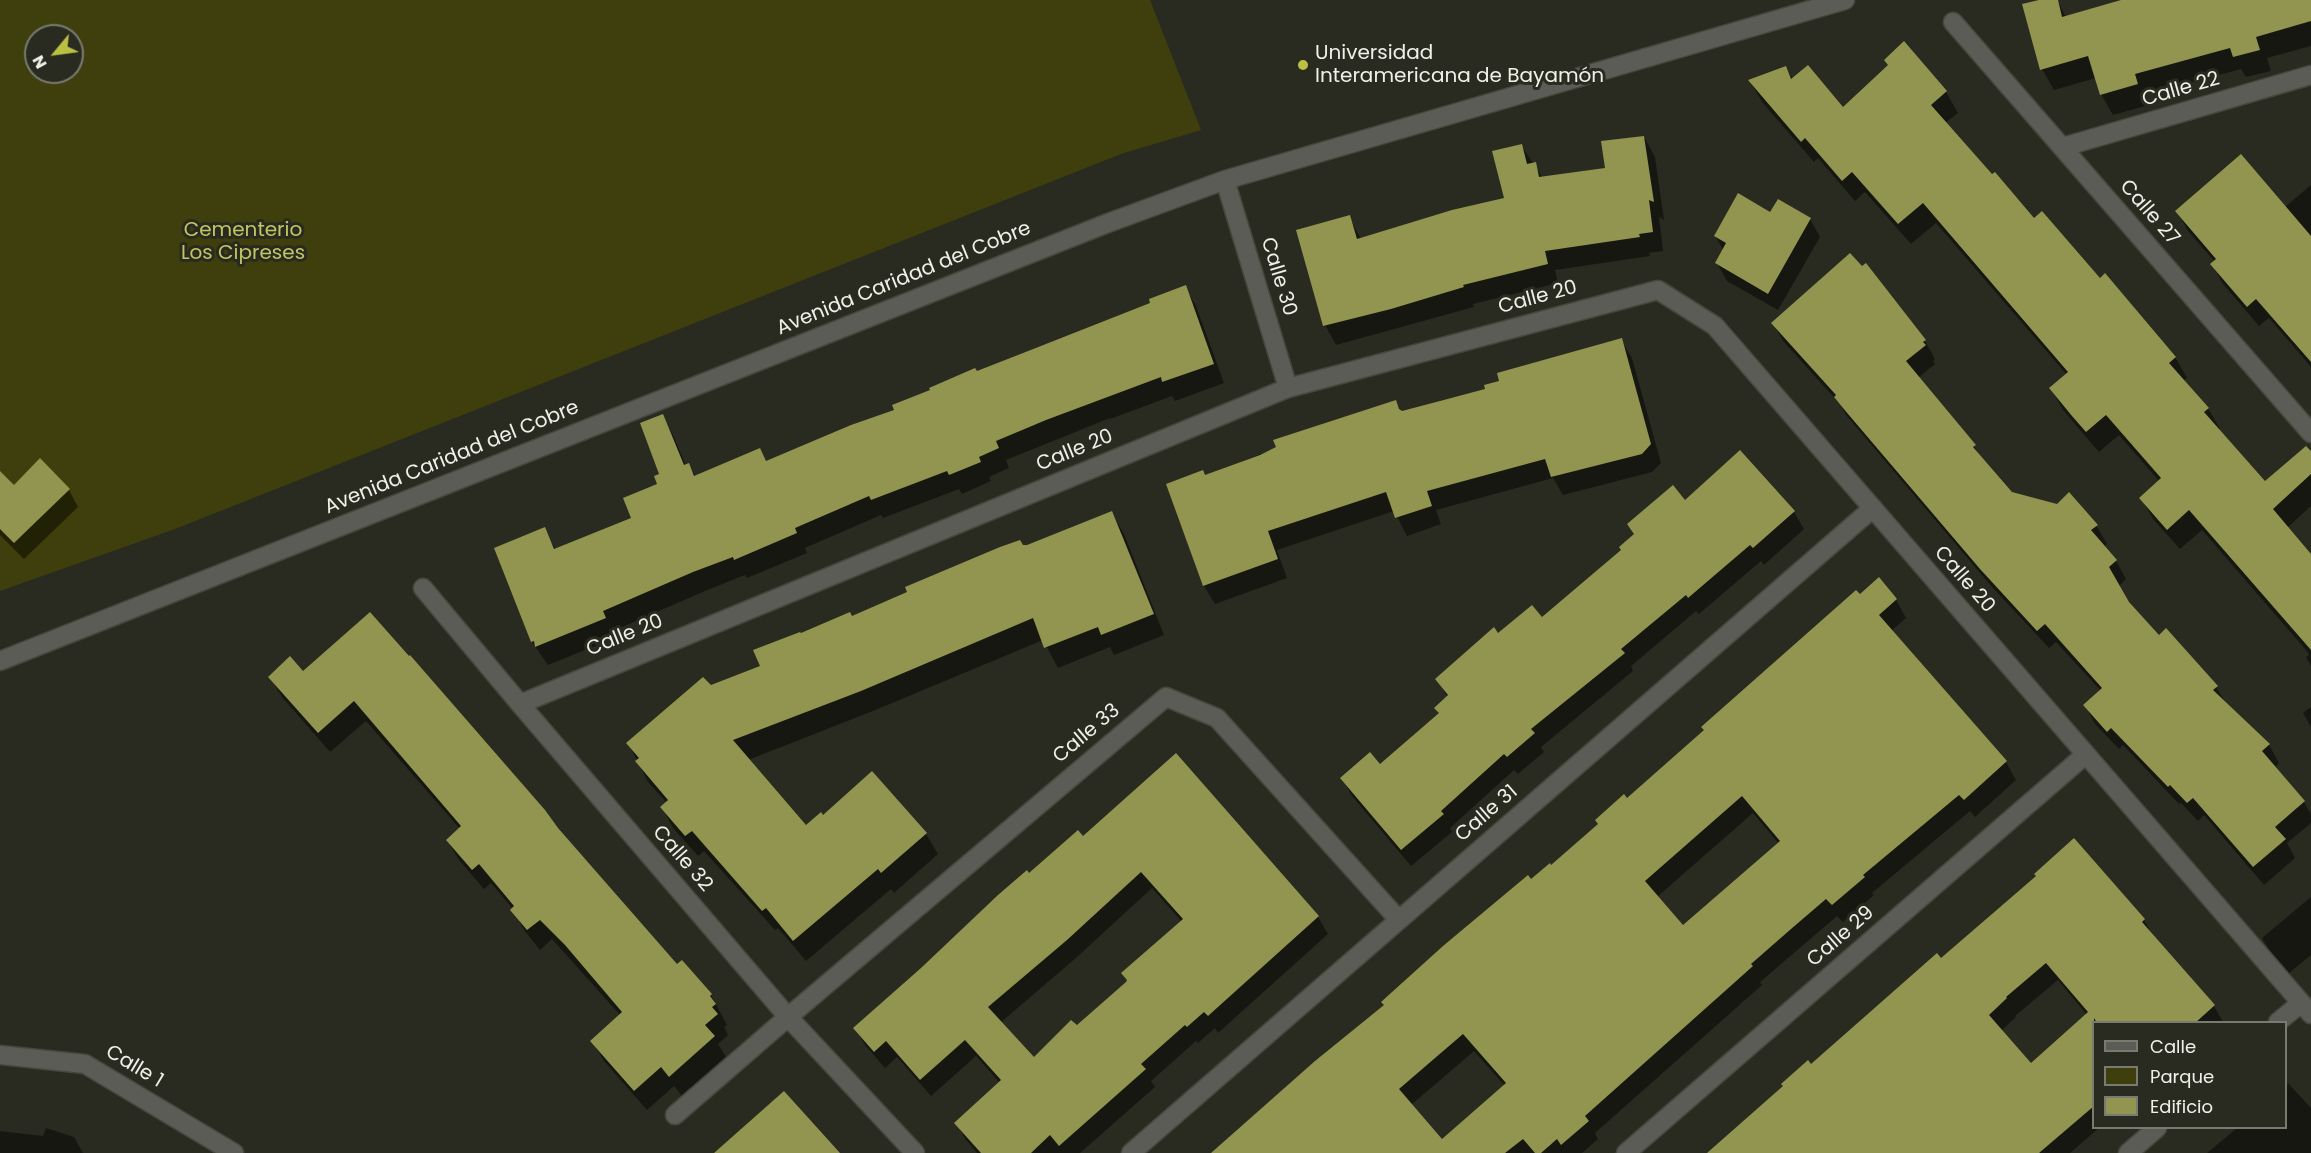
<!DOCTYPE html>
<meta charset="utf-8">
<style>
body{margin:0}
#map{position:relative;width:2311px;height:1153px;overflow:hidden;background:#2a2b20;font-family:Poppins,sans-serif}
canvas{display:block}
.legend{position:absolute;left:2092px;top:1021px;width:195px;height:108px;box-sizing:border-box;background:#2a2b20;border:2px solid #797a70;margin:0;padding:8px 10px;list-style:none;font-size:18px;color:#eff0e8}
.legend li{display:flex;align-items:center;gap:12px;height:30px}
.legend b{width:30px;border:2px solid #797a70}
.north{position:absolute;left:24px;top:24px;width:60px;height:60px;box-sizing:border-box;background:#2a2b20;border:2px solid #797a70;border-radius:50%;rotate:241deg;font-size:16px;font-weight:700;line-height:24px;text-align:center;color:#eff0e8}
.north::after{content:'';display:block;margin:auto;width:21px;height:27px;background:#bbc044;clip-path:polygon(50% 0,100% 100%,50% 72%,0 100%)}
</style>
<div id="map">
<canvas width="2311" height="1153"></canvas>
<ul class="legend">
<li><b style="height:8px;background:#5b5c56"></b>Calle</li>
<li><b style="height:16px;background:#3e3f0c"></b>Parque</li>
<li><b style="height:16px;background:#92954f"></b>Edificio</li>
</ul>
<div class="north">N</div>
</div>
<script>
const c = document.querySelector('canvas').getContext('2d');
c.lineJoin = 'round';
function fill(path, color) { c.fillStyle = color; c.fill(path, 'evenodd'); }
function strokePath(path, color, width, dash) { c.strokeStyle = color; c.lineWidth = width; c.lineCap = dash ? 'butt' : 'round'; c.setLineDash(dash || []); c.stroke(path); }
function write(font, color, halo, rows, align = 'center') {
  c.font = font + ' Poppins,sans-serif'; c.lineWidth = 6; c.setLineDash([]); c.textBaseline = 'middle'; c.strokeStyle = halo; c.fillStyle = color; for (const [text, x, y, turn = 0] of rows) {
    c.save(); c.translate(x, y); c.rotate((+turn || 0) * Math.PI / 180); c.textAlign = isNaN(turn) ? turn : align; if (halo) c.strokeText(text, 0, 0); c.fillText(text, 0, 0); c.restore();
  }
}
fill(new Path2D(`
 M0,0H1150L1201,130L1121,154L175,529L0,591ZM36,36H72V72H36Z`), '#3e3f0c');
fill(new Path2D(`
 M2044,0L2058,2L2066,17L2126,0H2311V46L2267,58L2271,71L2246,77L2241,69L2146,95L2149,105L2113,115L2101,94L2096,78L2054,90L2042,69Z
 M1786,68L1793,80L1843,109L1946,92L1958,113L1945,123L2034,220L2100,280L2175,357L2187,378L2183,381L2208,408L2220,429L2218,431L2264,483L2311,454V506L2287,528L2311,557V666L2306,657L2309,655L2306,650L2202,530L2180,549L2153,519L2141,498L2160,482L2119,435L2099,452L2086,437L2063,410L2051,389L2067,375L1936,223L1911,244L1865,192L1855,201L1818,158L1814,162L1762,102L1750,81Z
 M1644,137L1655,157L1664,220L1659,217L1663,251L1649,253L1650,256L1555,270L1558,283L1473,304L1474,307L1336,345L1325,325L1349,217L1361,239L1506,199L1521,145L1543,178L1607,170Z
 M2311,185V367L2269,318L2259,326L2223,284L2212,264L2215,262L2188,231L2177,211L2285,207Z
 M1771,214L1810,219L1820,237L1778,310L1727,281L1717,263L1724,251L1715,236Z
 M1866,265L1925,341L1935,359L1933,361L1935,364L1918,378L1974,446L1983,461L2011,494L2096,525L2107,544L2103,547L2116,561L2126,579L2119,586L2129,604L2159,637L2216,687L2227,705L2269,745L2279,763L2275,768L2304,802L2311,814V823L2287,843L2295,858L2264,885L2204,815L2198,821L2181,803L2179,804L2123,745L2119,749L2095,724L2085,705L2101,691L2056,642L2049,648L1992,587L1846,415L1840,404L1783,341L1773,323Z
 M1185,287L1196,306L1224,383L1175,401L1172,396L1110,419V418L1006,460L1009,468L989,477L991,481L962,494L959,489L883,518L881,515L805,548L807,553L747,578L745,575L705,591L613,631L615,638L548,665L532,642L544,529L556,550L633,519L659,485L662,416L673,435L686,466L689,465L696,477L760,450L767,463L896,411L976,372L1152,304Z
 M1621,340L1632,358L1661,463L1652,472L1563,495L1553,478L1436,510L1441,524L1407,536L1394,511L1277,550L1287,578L1215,604L1204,586L1205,476L1395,401L1401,412L1486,390Z
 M0,473L14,487L69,490L78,507L24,559L0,535Z
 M1685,502L1794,512L1804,529L1764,565L1761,561L1699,614L1696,611L1631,666L1633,671L1541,747L1544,752L1518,774L1514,770L1450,828L1452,832L1411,866L1352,796L1342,778L1380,767L1440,714L1448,698L1437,679L1498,635L1542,619L1622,550L1635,535L1629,525Z
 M1112,513L1124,534L1164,635L1114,655L1110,647L1058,668L1043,640L873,711L748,760L806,827L926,834L938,854L894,893L891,889L806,961L778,928L775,930L704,851L698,856L673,828L662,807L667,803L648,782L628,743L710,687L762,666L852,618L1023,547Z
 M1878,579L1896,600L1906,618L1891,631L2006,762L2016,780L1975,817L1970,811L1872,893L1874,895L1843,922L1837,916L1760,982L1762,985L1595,1133L1598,1139L1582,1153H1224L1531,881L1551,867ZM1753,813L1779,844L1683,927L1657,897ZM1474,1051L1505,1086L1442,1141L1411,1105Z
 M369,614L677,966L681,962L711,995L727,1025L724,1027L728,1035L718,1044L726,1057L682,1096L674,1086L647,1110L604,1061L592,1041L621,1016L552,939L540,950L524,930L513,909L491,883L484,889L459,860L447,840L460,829L366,721L330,752L282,697L270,677L303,673Z
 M2311,707V727L2303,713Z
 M1083,838L1318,917L1328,934L1218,1033L1215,1028L1198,1043L1196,1041L1151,1081L1155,1087L1080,1153H977L966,1140L956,1123L1000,1083L976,1056L931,1096L897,1057L885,1068L865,1045L855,1028L1029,875ZM1152,888L1182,922L1127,983L1076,1027L1033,1059L1000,1023L1077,957Z
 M2311,897V955L2288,974L2272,955L2262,938Z
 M2144,920L2155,939L2214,1006L2223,1022H2094V1128H2099L2070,1153H1708L1940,960ZM2058,980L2087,1015L2031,1065L2001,1031L2016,1017L2015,1016Z
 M2288,1083L2311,1108V1153H2207L2237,1128H2286V1086Z
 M46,1128L74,1137L83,1153H0V1131L43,1136Z`), '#0007');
fill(new Path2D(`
 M2039,0H2058L2062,17L2121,0H2311V21L2256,37L2260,50L2233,57L2230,48L2135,74L2138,84L2100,95L2088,56L2040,70L2022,4Z
 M1904,41L1947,91L1931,105L1992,174L1995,172L2034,218L2042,211L2100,278L2105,273L2176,357L2169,363L2209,408L2204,412L2265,481L2306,446L2311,451V474L2273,509L2311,554V650L2189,510L2167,530L2139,498L2161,478L2106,415L2086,432L2072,416L2049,388L2068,372L1923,203L1898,224L1852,172L1842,181L1805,138L1801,142L1748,80L1786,66L1791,79L1808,65L1843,107L1888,65L1884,60Z
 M1644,136L1654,202L1649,200L1653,232L1639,234L1640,237L1545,251L1548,264L1463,285L1464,287L1391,309L1323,326L1296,230L1350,215L1357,239L1452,210L1504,198L1492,151L1522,144L1527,164L1536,162L1539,177L1605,168L1601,141Z
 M2241,154L2311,236V362L2256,299L2247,307L2210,264L2216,259L2175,211Z
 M1738,193L1770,212L1778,199L1811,218L1768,294L1715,263L1726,243L1714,236Z
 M1850,253L1862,266L1866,263L1926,340L1923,342L1926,345L1906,361L1976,445L1973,447L2012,492L2057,504L2069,492L2098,525L2091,530L2117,560L2109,567L2129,602L2159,635L2166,628L2218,686L2213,690L2270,744L2262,751L2305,801L2275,827L2286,839L2253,867L2193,798L2187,803L2170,785L2168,787L2111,728L2107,732L2083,705L2102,688L2045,624L2037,631L1980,569L1848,414L1834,397L1836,395L1771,323Z
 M1186,285L1214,364L1162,382L1161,377L1046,420L996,441L999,448L979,457L981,462L949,475L947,471L871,500L869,496L795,528L797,533L734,560L733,557L693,572L603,611L606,618L535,647L534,641L531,642L494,548L545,527L554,549L631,518L623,498L657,484L654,476L659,474L640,423L663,414L684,465L689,463L694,476L760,448L766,461L851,425L894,410L892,405L930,390L929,388L975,368L977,371L1018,355L1150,303L1149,299Z
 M1622,338L1651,444L1642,454L1551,477L1545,459L1427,491L1432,506L1395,518L1386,492L1268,531L1278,559L1203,586L1166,484L1203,470L1205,475L1260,455L1276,447L1273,440L1396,400L1399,409L1402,411L1440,401L1485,389L1484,385L1499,381L1497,373Z
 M1740,450L1795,511L1753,548L1750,545L1688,598L1686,595L1621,649L1625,653L1531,729L1535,733L1507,757L1504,754L1441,811L1444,814L1401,850L1340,778L1370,752L1380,764L1439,713L1434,708L1448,695L1435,679L1494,627L1498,633L1532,605L1542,617L1621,550L1619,547L1634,534L1627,524L1673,485L1685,500Z
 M40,458L70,489L14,543L0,529V471L14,485Z
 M1112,511L1154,614L1101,635L1098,627L1044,648L1033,618L861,691L733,740L806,825L821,812L823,815L872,771L927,833L881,873L878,869L793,941L766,908L762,911L692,831L685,836L660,807L668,800L635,761L639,758L626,743L703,677L711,685L760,666L753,650L800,632L801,633L850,612L852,616L907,592L905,587L1000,547L1020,540L1023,545H1027Z
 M1879,577L1897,599L1879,615L2007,761L1964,800L1959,795L1863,875L1865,877L1832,905L1826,899L1791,929L1751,964L1753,966L1585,1116L1589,1121L1561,1145L1557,1139L1541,1153H1535L1523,1139L1505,1153H1211L1315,1061L1384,1005L1381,1002L1443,946L1528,875L1531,879L1550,863L1551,865L1598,824L1595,820L1624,794L1627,798L1704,730L1701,727L1856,590L1860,594ZM1742,796L1780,841L1683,925L1645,881ZM1463,1034L1506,1083L1442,1139L1399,1089Z
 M370,612L409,656L410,655L545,810L558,828L677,964L682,960L712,994L710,996L716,1004L712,1007L718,1014L705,1025L715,1036L669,1077L661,1067L634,1091L590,1041L622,1012L565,945L540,920L527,930L510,910L514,906L479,864L472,870L446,840L461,826L354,701L318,733L268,677L290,656L303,671Z
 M1176,753L1319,916L1208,1016L1204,1012L1187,1027L1185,1025L1141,1064L1146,1069L1059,1146L1050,1135L1031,1153H981L954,1123L1001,1080L965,1040L920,1080L886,1041L874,1052L853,1028L921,968L998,895L1027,870L1029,873L1078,830L1083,836ZM1141,872L1183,919L1121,973L1127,980L1126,982L1077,1025L1071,1020L1034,1057L988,1007L1067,940Z
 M2074,838L2145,919L2142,922L2215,1005L2195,1023H2097L2094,1018V1106L2039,1153H1707L1783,1086L1781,1084L1808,1060L1811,1064L1937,953L1941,958L1999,908L2036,876L2034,874ZM2046,963L2088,1012L2031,1063L1989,1015L2007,998L2006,997Z
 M784,1091L840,1153H714Z`), '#92954f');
const minor = new Path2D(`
 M1953,22L2311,433
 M2063,147L2311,75
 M1225,180L1288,388
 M423,588L520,704L788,1017L915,1153
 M0,661L1108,223L1225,180L1845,0
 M520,704L1288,388L1658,290L1715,326L2311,1014
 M2278,1022L2301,1003
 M0,1055L85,1064L234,1153
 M675,1115L788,1017L1166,697L1217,718L1399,920
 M1131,1153L1873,508
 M1626,1153L2085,755
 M2128,1153L2157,1128`);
strokePath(minor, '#46473c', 21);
strokePath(minor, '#5b5c56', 18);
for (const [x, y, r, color] of [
 [1303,65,6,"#bbc044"]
]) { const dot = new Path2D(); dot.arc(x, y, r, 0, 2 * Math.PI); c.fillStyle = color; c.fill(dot); strokePath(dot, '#2a2b20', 2); }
write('20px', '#eff0e8', '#2a2b20', [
 ["Universidad",1315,54],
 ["Interamericana de Bayamón",1315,77]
], 'left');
write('20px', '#eff0e8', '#2a2b20', [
 ["Calle 22",2181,90,-16],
 ["Calle 27",2149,213,49],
 ["Calle 30",1278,277,73],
 ["Avenida Caridad del Cobre",904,279,-22],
 ["Calle 20",1538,298,-15],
 ["Calle 20",1075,451,-22],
 ["Avenida Caridad del Cobre",452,458,-22],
 ["Calle 20",1964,580,49],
 ["Calle 20",625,636,-22],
 ["Calle 33",1087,734,-40],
 ["Calle 31",1487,814,-41],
 ["Calle 32",682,859,49],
 ["Calle 29",1841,937,-41],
 ["Calle 1",134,1067,31]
]);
write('20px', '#c1c662', '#2a2b20', [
 ["Cementerio",243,231],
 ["Los Cipreses",243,254]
]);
</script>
